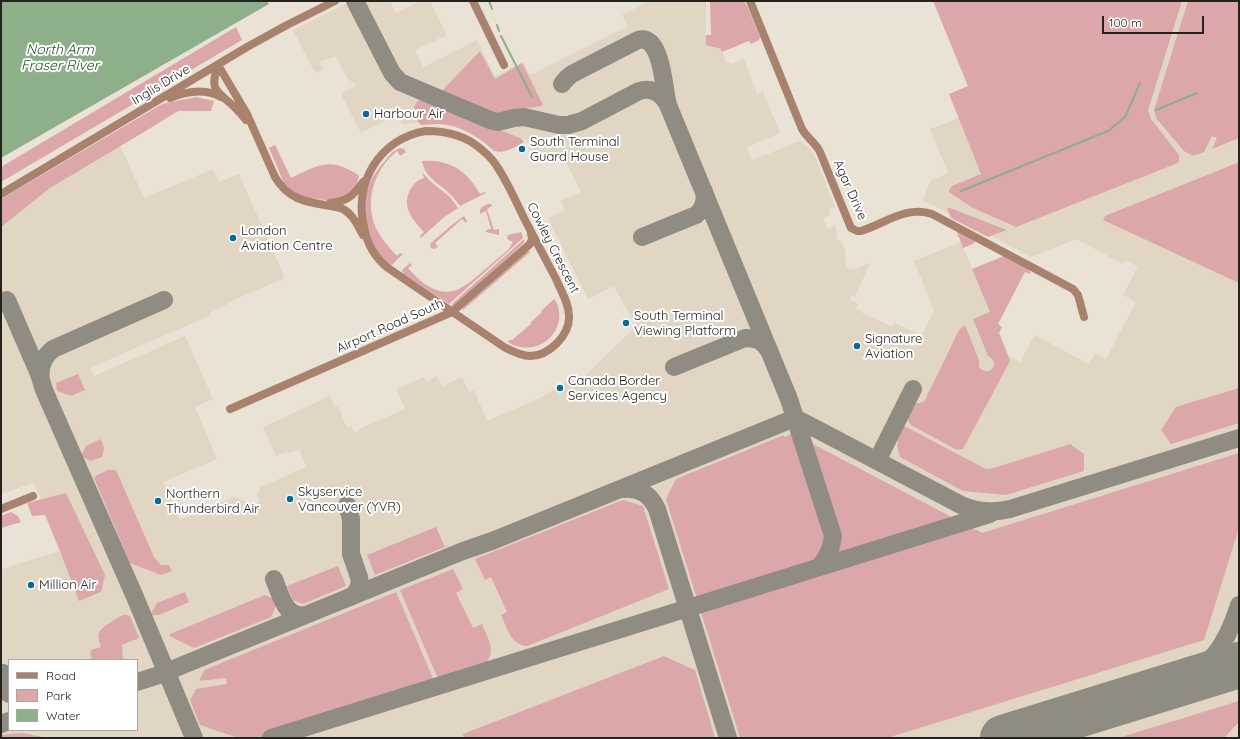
<!DOCTYPE html>
<style>
body{margin:0}
#map{position:relative;width:1240px;height:739px;overflow:hidden;background:#eae2d5;font-family:Quicksand,sans-serif}
canvas{display:block}
.frame{position:absolute;inset:0;border:2px solid #24221d;pointer-events:none}
.legend{position:absolute;left:8px;top:659px;width:130px;height:72px;box-sizing:border-box;background:#fff;border:1px solid #a7a7a5;margin:0;padding:5px 7px;list-style:none;font-size:12px;color:#24221d}
.legend li{display:flex;align-items:center;gap:8px;height:20px}
.legend b{width:20px;border:1px solid #a7a7a5}
.scale{position:absolute;left:1102px;top:16px;width:102px;height:18px;box-sizing:border-box;border:2px solid #24221d;border-top:0;padding-left:5px;font-size:12px;line-height:14px;white-space:nowrap;color:#24221d;-webkit-text-stroke:3px #fff;paint-order:stroke}
</style>
<div id="map">
<canvas width="1240" height="739"></canvas>
<div class="frame"></div>
<ul class="legend">
<li><b style="height:5px;background:#a8826d"></b>Road</li>
<li><b style="height:11px;background:#dca7a8"></b>Park</li>
<li><b style="height:11px;background:#8db08a"></b>Water</li>
</ul>
<div class="scale">100 m</div>
</div>
<script>
const c = document.querySelector('canvas').getContext('2d');
c.lineJoin = 'round';
function fill(path, color) { c.fillStyle = color; c.fill(path, 'evenodd'); }
function strokePath(path, color, width, dash) { c.strokeStyle = color; c.lineWidth = width; c.lineCap = dash ? 'butt' : 'round'; c.setLineDash(dash || []); c.stroke(path); }
function write(font, color, halo, rows, align = 'center') {
  c.font = font + ' Quicksand,sans-serif'; c.lineWidth = 4; c.setLineDash([]); c.textBaseline = 'middle'; c.strokeStyle = halo; c.fillStyle = color; for (const [text, x, y, turn = 0] of rows) {
    c.save(); c.translate(x, y); c.rotate((+turn || 0) * Math.PI / 180); c.textAlign = isNaN(turn) ? turn : align; if (halo) c.strokeText(text, 0, 0); c.fillText(text, 0, 0); c.restore();
  }
}
fill(new Path2D(`
 M351,1H390L396,13L421,1H430L447,35L415,50L423,67L477,40L495,76L523,62L530,75L628,26L622,15L649,1H706V45L721,49L726,62H729L730,64L744,59L757,94L763,91L780,133L747,147L752,160L800,141L813,152L835,207L829,209L831,215L823,218L827,229L835,226L837,231L836,238L842,242L845,249L846,267L853,270L870,263L855,297L851,295L850,299L858,304L856,309L863,312L862,313L893,327L895,323L914,332L908,344L916,348L934,310L914,261L961,242L1009,356L1020,362L1035,335L1089,364L1095,353L1106,359L1136,302L1123,295L1138,267L1126,260L1123,264L1076,239L1031,257L923,200L931,180L948,173L930,129L959,118L949,94L968,86L937,10L951,1H1239V738H1V569L60,551L53,535L51,523L34,483L1,494V225L42,189L120,145L144,198L213,169L219,182L239,174L285,278L227,303L228,304L210,313L211,315L90,368L94,376L185,336L213,399L195,407L217,459L163,482L180,520L233,497L255,505L260,502L257,495L261,487L306,467L299,449L289,453L288,451L276,456L263,427L290,415V414L330,396L335,407L338,406L347,428L351,426L354,433L360,430L359,429L405,409L396,389L424,377L426,382L437,376L442,386L462,377L469,392L474,390L487,421L542,397L568,380L571,385L582,379L637,325L623,303L614,286L588,299L548,218L565,210L561,201L581,192L564,158L545,152L535,157L525,138L501,149L466,128L430,122L402,124L397,115L361,133L341,94L356,85L348,79L335,56L320,62L323,69L315,73L293,30ZM9,660H137V730H9Z`), '#e1d6c3');
fill(new Path2D(`
 M710,1H744L746,5L747,6L760,37L759,40L751,44L749,41L722,52L721,49L706,45V35H711Z
 M933,1H1182L1148,110L1151,119L1179,155V161L1178,163L1016,227L973,208L949,192V190L952,186L981,174L949,94L968,86Z
 M1188,1H1239V138L1212,149L1217,138L1212,136L1204,152L1193,156L1184,151L1156,118L1154,110Z
 M236,27L242,40L1,182V167Z
 M480,51L495,79L522,63L543,105C537,108 529,107 522,109C513,112 503,116 495,119L439,94Z
 M196,97L214,101L211,111H178L144,132L50,188L1,227V199L162,104Z
 M422,99L430,101L522,139L524,142C515,147 505,154 494,151C478,136 460,125 438,124C432,124 427,125 421,125L418,122L414,107L417,102Z
 M275,145L291,178C304,172 321,161 336,165C343,166 351,171 357,174L359,176L356,186L351,193L333,201L309,198L294,193L284,183L269,148Z
 M400,148L404,149L406,152L400,156L397,151C374,170 364,201 376,228C381,239 389,247 397,256L400,253L403,254L392,265C368,254 362,214 367,191C370,180 377,170 384,162C389,156 393,150 400,148Z
 M422,161C450,159 467,171 480,194L485,192L486,193L460,206C457,202 454,198 450,194C439,183 425,178 422,161Z
 M1237,163L1239,164V283L1103,220L1105,216Z
 M422,172L431,182L450,197L458,208L443,218L421,238L420,236L424,232C413,220 401,207 410,190C414,184 417,180 424,178Z
 M488,204H491L492,206L487,209L494,230L499,229V235L486,232V230L491,229L486,211L480,214V210L482,207Z
 M947,208H950L1007,230L988,237L951,218Z
 M464,216L467,221L466,223L462,219L435,243L438,247L435,249L431,248L430,246L431,243L453,224Z
 M957,231L974,240L975,243L963,248L959,237L958,236Z
 M521,232L523,238L449,304L404,274L402,271L403,269L410,263L412,265L408,268C416,276 422,284 432,288C453,299 468,284 483,271C492,264 500,256 509,249L513,242L507,239L508,235Z
 M524,239V242L522,245L455,305L451,306L454,302Z
 M530,251V252L463,310H462L463,308L526,252Z
 M1004,256L1028,269L1031,273L1030,274L1025,272L998,324L1002,327L999,333L1010,361L963,449L957,450L911,425L907,419L914,404L924,402L959,330L965,325L979,360V367C989,379 1002,363 988,356L973,319L990,312L972,269Z
 M554,299C559,305 560,313 559,320C555,344 528,355 508,342L510,340H512L531,324V322L542,312L541,311Z
 M78,374L85,390L71,396L57,391L56,383Z
 M1239,388V423L1171,444L1161,430L1176,407Z
 M904,426L986,469L994,468L1070,444L1084,454V471L1006,495L963,491L900,457C895,443 898,439 904,426Z
 M791,434H794L982,533L1239,453V528L1204,640L887,738H740L666,499L676,479L784,435L785,437Z
 M101,439L104,448L102,457L91,461L81,456L86,446Z
 M108,470H116L154,557L161,565H169L172,571L161,575L130,563L94,478L97,475Z
 M66,493L105,575L101,592L79,601L60,551L45,515L32,516L27,503Z
 M623,500L643,506L669,589L527,646C511,645 507,628 501,615L507,612L491,577L485,580L475,559Z
 M11,512L18,516L21,522L1,528V516Z
 M436,527L445,547L375,575L367,555Z
 M338,566L346,586L303,604L293,600L287,586Z
 M453,569L463,589L456,593L473,628L482,624C487,637 496,649 487,662L439,681L400,590Z
 M185,592L189,602L159,615H150L157,603Z
 M396,592L435,683L295,738H238L200,725L190,700L196,689L227,684L226,678L199,681L204,670Z
 M265,595L272,598L276,606L271,617L194,648L169,636L170,634Z
 M123,615H127L130,616L139,638L122,645L123,660H92L90,653L91,650L101,647C100,643 97,637 99,633C101,627 117,618 123,615Z
 M664,656L695,670L715,738H464L463,734Z
 M1239,701V722L1224,738H1118Z
 M23,733L48,738H1V735Z`), '#dca7a8');
fill(new Path2D(`
 M1,1H267L269,4L1,158Z`), '#8db08a');
strokePath(new Path2D(`
 M489,1L492,9
 M497,25L499,31
 M501,36L532,97
 M1156,110L1197,93
 M961,191L1108,131L1125,117L1140,83`), '#8db08a', 2);
strokePath(new Path2D(`
 M355,1L392,73L400,82L490,120L498,122L514,118L524,117L559,125H568L582,121L639,91C652,87 662,93 668,105
 M562,84L567,78L572,74L638,40C662,32 664,91 668,105L789,399L833,536C831,549 828,557 819,567
 M642,237L696,215C704,209 706,201 704,191
 M7,300L39,374L44,390L135,597L194,738
 M674,367L745,338C756,338 764,341 769,351
 M41,380C39,368 43,357 53,349L164,300
 M877,461L913,389
 M622,489C639,487 650,494 657,509L728,738
 M347,505L351,519V554L359,577L360,583L357,591L351,597
 M274,579C280,593 285,619 306,615
 M3,673L9,694
 M137,682L156,676L463,551L492,541L790,420H799L805,423L961,505C977,512 993,513 1010,509L1239,438
 M1185,684L1209,678L1239,674
 M1161,689C1208,668 1223,655 1239,605
 M1,724L9,721
 M271,738L990,514`), '#918c82', 18);
strokePath(new Path2D(`
 M1003,738L1239,665`), '#918c82', 46);
strokePath(new Path2D(`
 M473,1L504,65
 M750,1L802,129C807,138 816,143 820,152L851,228L857,231H861C884,224 907,205 932,214L1073,289L1078,295L1084,317
 M218,65L247,114L275,177C291,204 313,202 341,208C352,213 357,224 363,235
 M218,65C211,87 213,89 230,103C236,108 241,114 246,120
 M170,98C187,91 205,88 221,97
 M426,131C446,131 467,136 482,150C488,155 494,161 498,168C509,185 517,204 526,222C536,241 546,260 556,279C561,291 569,303 569,316C570,335 549,356 530,356C521,356 512,351 504,347L388,268C374,257 367,244 364,227C353,183 380,138 426,131Z
 M1,194L247,47L287,25L335,1
 M330,203C348,201 353,196 363,182
 M230,409L452,312L530,244L532,239L531,233
 M1,509L33,496`), '#a8826d', 8);
for (const [x, y, r, color] of [
 [366,114,4,"#056c9a"],
 [522,149,4,"#056c9a"],
 [233,238,4,"#056c9a"],
 [626,323,4,"#056c9a"],
 [857,346,4,"#056c9a"],
 [560,388,4,"#056c9a"],
 [290,499,4,"#056c9a"],
 [158,501,4,"#056c9a"],
 [31,585,4,"#056c9a"]
]) { const dot = new Path2D(); dot.arc(x, y, r, 0, 2 * Math.PI); c.fillStyle = color; c.fill(dot); strokePath(dot, '#fff', 1.5); }
write('13px', '#24221d', '#fff', [
 ["Inglis Drive",161,85,-31],
 ["Agar Drive",850,190,66],
 ["Cowley Crescent",553,248,63],
 ["Airport Road South",390,326,-24]
]);
write('13px', '#24221d', '#fff', [
 ["Harbour Air",374,114],
 ["South Terminal",530,142],
 ["Guard House",530,157],
 ["London",241,231],
 ["Aviation Centre",241,246],
 ["South Terminal",634,316],
 ["Viewing Platform",634,331],
 ["Signature",865,339],
 ["Aviation",865,354],
 ["Canada Border",568,381],
 ["Services Agency",568,396],
 ["Skyservice",298,492],
 ["Vancouver (YVR)",298,507],
 ["Northern",166,494],
 ["Thunderbird Air",166,509],
 ["Million Air",39,585]
], 'left');
write('italic 14px', '#20511f', '#fff', [
 ["North Arm",60,50],
 ["Fraser River",60,66]
]);
</script>
